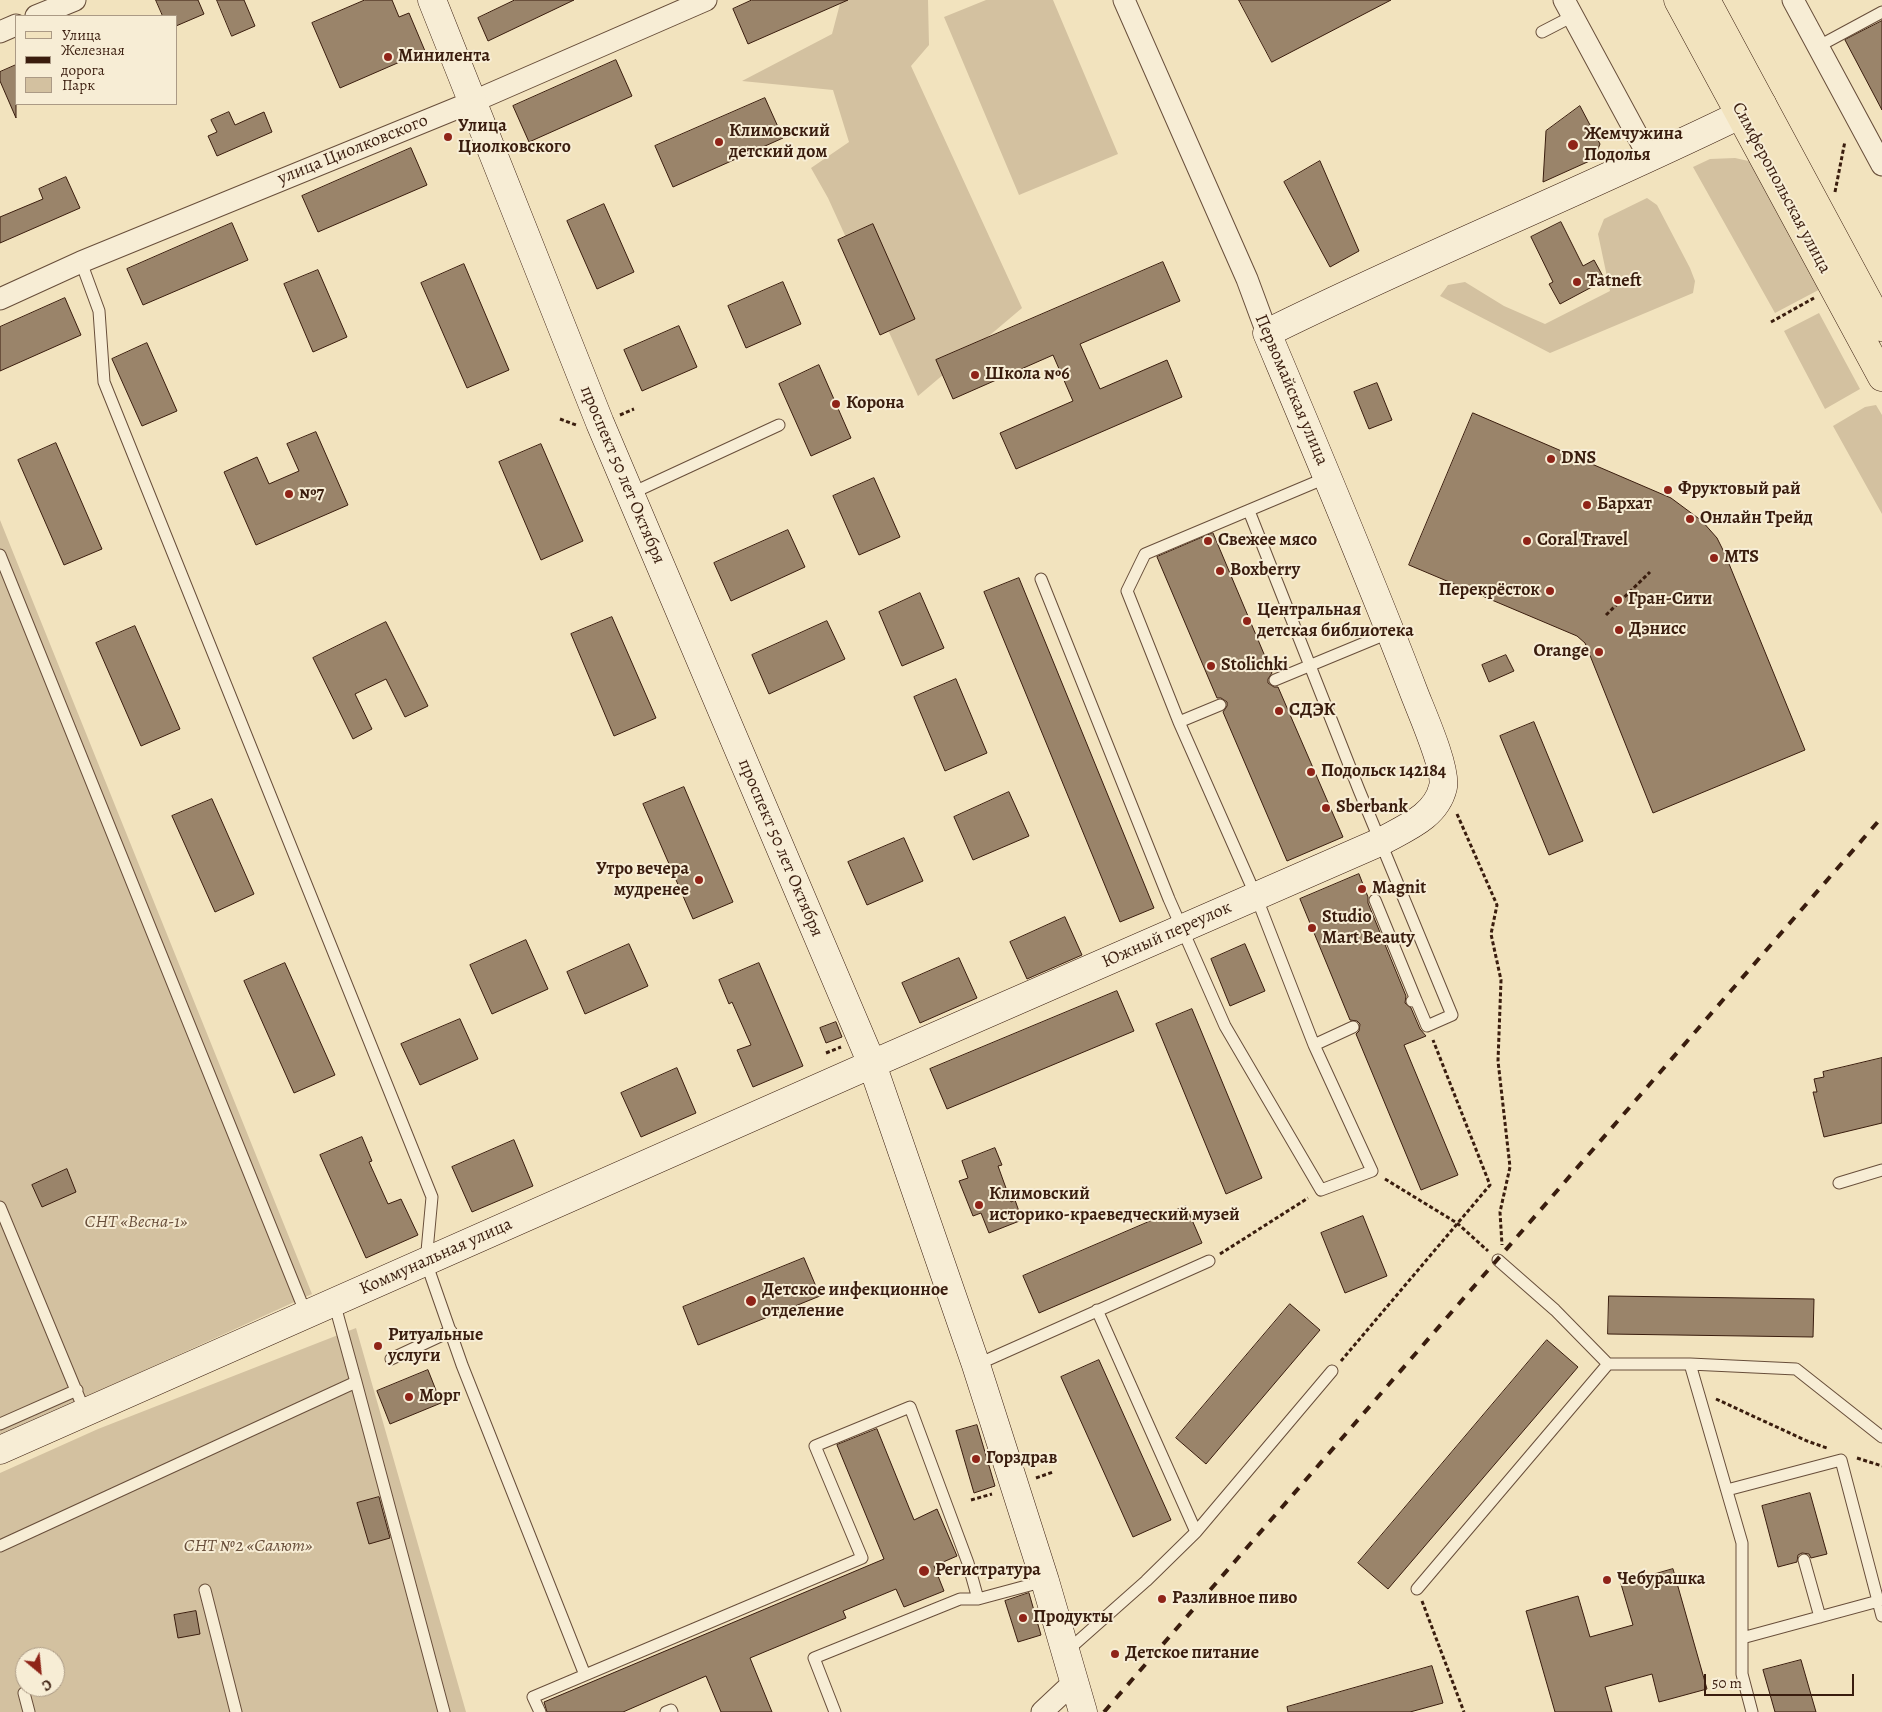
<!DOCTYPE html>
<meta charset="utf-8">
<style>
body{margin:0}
#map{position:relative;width:1882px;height:1712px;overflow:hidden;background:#f2e3be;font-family:Alegreya,serif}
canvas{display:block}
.legend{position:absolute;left:15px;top:15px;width:162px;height:90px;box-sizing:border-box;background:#f7edd5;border:1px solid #ab9a85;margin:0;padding:6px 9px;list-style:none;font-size:15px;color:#3a1d0e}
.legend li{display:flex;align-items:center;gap:10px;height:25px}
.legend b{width:25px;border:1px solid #ab9a85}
.north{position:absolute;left:15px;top:1647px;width:50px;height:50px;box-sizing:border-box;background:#f7edd5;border:1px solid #ab9a85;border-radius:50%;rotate:152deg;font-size:14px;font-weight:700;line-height:20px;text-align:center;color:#3a1d0e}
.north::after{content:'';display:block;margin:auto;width:18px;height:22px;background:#8f2418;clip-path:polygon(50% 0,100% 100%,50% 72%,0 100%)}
.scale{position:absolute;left:1704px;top:1674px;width:150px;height:22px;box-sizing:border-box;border:2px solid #3a1d0e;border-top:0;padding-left:6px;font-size:15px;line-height:18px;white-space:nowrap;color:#3a1d0e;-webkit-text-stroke:4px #f7edd5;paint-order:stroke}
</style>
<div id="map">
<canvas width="1882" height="1712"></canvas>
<ul class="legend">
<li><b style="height:6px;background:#f2e3be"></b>Улица</li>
<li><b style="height:6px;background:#3a1d0e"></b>Железная дорога</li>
<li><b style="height:14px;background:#d3c1a0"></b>Парк</li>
</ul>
<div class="north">С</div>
<div class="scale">50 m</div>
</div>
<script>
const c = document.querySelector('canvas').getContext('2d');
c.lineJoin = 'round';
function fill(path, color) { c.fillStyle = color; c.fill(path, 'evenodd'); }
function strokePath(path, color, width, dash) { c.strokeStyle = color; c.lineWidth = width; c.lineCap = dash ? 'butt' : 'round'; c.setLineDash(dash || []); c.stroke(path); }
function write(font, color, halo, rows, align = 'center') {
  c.font = font + ' Alegreya,serif'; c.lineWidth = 4; c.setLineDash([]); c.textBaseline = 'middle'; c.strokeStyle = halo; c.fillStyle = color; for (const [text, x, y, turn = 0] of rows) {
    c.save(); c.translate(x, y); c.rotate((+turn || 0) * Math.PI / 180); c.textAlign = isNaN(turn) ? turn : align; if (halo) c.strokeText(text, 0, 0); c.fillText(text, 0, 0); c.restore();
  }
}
fill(new Path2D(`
 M841,0H928L929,45L911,66L1022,308L918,396L828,198L811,168L849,142L833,90L742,81L832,34Z
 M986,0H1053L1118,154L1019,195L944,17Z
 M1735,158L1762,164L1826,286L1775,313L1693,167L1710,159Z
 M1647,198L1657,205L1690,268L1695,281L1693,293L1550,353L1440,296L1448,285L1465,282L1504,306L1545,324L1610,291L1598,234L1604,219Z
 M1819,313L1860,389L1825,409L1784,331Z
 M1876,405L1882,415V514L1833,426L1865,407Z
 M0,520L312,1294L0,1436Z
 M356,1328L466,1712H0V1473L98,1429ZM25,1657H55V1687H25Z`), '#d3c1a0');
const building = new Path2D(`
 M156,0H198L204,14L176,26V16H163Z
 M217,0H244L255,26L232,36Z
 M365,0H392L399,17L409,13L425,51L340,88L312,23Z
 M515,0H574L488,41L478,18Z
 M752,0H848L748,44L733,9Z
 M1239,0H1391L1272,62Z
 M1882,21V110L1845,40Z
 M616,60L632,96L529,142L513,106Z
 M16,65V118L0,81V72Z
 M765,98L783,138L673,187L655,146Z
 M1580,106L1600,144L1594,159L1543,182L1546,131Z
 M229,112L235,125L264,112L272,132L217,156L208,136L217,132L211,120Z
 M411,148L427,185L318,232L302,196Z
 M1320,161L1359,251L1330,267L1284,182Z
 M66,177L80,208L0,243V217L43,199L39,189Z
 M604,204L634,272L597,289L567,221Z
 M1561,222L1583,266L1594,260L1605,280L1560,304L1549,284L1553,282L1531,237Z
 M232,223L248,260L143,305L127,269Z
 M873,224L915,319L880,335L838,240Z
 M1163,262L1180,301L1080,344L1100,389L1167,360L1182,397L1016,469L1000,433L1073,401L1053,355L953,399L936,360Z
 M464,264L509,370L467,388L421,283Z
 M318,270L347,337L313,352L284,284Z
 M783,282L801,324L746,348L728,306Z
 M65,298L81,335L0,371V327Z
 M679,326L697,367L642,391L624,350Z
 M147,343L177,411L142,426L112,359Z
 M819,365L851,438L811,456L779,384Z
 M1377,383L1392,420L1369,429L1354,392Z
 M1473,413L1671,498L1702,521L1717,538L1725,554L1805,750L1653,813L1585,643L1577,636L1409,565Z
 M316,432L348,505L256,545L224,472L257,457L269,484L299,471L287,444Z
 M56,443L102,549L64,565L18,460Z
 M541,444L583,541L541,560L499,462Z
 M874,478L900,537L859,555L833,496Z
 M788,530L805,567L731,601L714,563Z
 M1213,533L1272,673L1268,679V683L1274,687H1278L1343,837L1287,861L1223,712L1227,706V702L1221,698H1217L1157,557Z
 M1019,578L1154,908L1120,922L984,592Z
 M920,593L944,648L902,666L879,612Z
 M612,617L656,718L614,736L571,634Z
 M827,621L845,659L769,694L752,655Z
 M386,622L428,706L405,717L386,679L355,694L372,729L353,739L313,658Z
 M135,626L180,729L141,746L96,643Z
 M1506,655L1514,671L1489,682L1482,665Z
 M956,679L987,753L945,771L914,697Z
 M1534,722L1583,841L1549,855L1500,736Z
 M684,787L733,902L693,919L643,804Z
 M1009,792L1029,836L973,860L954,817Z
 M212,799L254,894L215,912L172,816Z
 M904,838L923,881L867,905L848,862Z
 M1359,874L1368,897V903L1406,996L1405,1003L1411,1008L1420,1029L1426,1036L1404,1045L1458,1175L1421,1190L1356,1034L1359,1031L1360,1024L1357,1021L1350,1020L1300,899Z
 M1065,917L1082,955L1027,979L1010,942Z
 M526,940L548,989L492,1014L470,965Z
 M629,944L648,986L585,1014L567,972Z
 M1245,944L1265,991L1230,1006L1211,959Z
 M959,958L977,998L920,1023L902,983Z
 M285,963L335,1075L294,1093L244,981Z
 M759,963L803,1066L753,1087L737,1050L751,1045L732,1002L729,1004L719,980Z
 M1117,991L1134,1031L947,1109L930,1069Z
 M1192,1009L1262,1178L1226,1194L1156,1024Z
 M460,1019L478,1059L420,1085L401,1044Z
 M836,1022L842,1037L826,1043L820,1028Z
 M1882,1058V1123L1824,1137L1813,1092H1817L1814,1079L1824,1077L1823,1072Z
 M677,1068L696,1113L641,1137L621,1093Z
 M362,1137L372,1161L369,1162L388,1204L401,1199L418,1235L366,1258L320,1155Z
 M514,1140L533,1186L472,1212L452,1167Z
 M995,1148L1002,1165L998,1166L1011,1202L1015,1200L1022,1220L989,1233L981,1213L973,1216L959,1181L968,1178L962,1161Z
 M67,1169L76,1192L42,1207L32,1185Z
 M1186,1206L1202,1243L1039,1313L1023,1276Z
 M1363,1216L1387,1276L1345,1293L1321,1233Z
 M804,1258L820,1296L698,1345L683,1307Z
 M1609,1296L1814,1299L1813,1337L1608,1334Z
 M1290,1304L1320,1330L1206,1464L1176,1438Z
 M1547,1340L1578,1367L1388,1589L1358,1563Z
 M1099,1360L1171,1520L1133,1537L1061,1377Z
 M428,1370L441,1403L390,1424L377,1391Z
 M977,1425L995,1486L974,1493L956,1431Z
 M877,1429L914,1520L937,1509L957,1556L934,1566L944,1591L904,1607L896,1589L843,1611L846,1618L750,1658L772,1712H721L706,1676L623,1712H547L544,1702L884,1559L837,1445Z
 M1810,1493L1827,1554L1811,1558L1809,1554L1802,1553L1798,1555L1797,1562L1778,1567L1762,1506Z
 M379,1497L390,1538L369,1544L357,1503Z
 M1673,1569L1707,1689L1659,1702L1652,1674L1605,1687L1612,1712H1555L1526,1611L1578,1596L1590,1637L1633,1625L1621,1584Z
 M1029,1593L1041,1635L1018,1642L1005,1601Z
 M196,1611L200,1634L178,1638L174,1615Z
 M1801,1660L1816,1712H1775L1763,1670Z
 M1432,1666L1443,1703L1410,1712H1288L1287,1707Z`);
fill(building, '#9a846a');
strokePath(building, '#3a1d0e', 1);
const lane = new Path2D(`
 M1542,32L1573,16
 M1819,46L1882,12
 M81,262L99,311L104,382L432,1197L426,1262L462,1365L585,1675
 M630,494L779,425
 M1249,511L1359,790L1452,1015L1427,1026L1416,1000L1412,1001
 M0,555L306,1314
 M1041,579L1169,899L1225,1026L1321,1190L1372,1171L1314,1045L1256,896L1179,722L1127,591L1145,554L1328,477
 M1275,680L1391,632
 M1179,722L1220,705
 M1375,900L1416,1000
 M1314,1045L1353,1027
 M1839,1183L1882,1170
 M0,1207L85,1412
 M1498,1260L1555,1310L1608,1364
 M1097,1310L1196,1532
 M391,1359L451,1331
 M1690,1364L1796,1369L1882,1437
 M976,1365L1209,1261
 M356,1382L444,1712
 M0,1424L77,1390
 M1727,1490L1841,1460L1882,1616
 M0,1546L356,1382L334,1302
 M1804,1560L1820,1617
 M1417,1589L1608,1364H1690L1742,1543V1674L1752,1712
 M205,1590L236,1712
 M1742,1638L1882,1600
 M1067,1651L1146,1581L1196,1532L1332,1371
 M24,1693L29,1712
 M540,1712L533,1697L862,1558L815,1446L910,1407L968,1563L978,1599
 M666,1712L671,1710L672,1712
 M835,1712L814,1658L960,1599H978L1045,1581`);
const street = new Path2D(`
 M1124,0L1247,279L1267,333
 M1564,0L1650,159
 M1793,0L1882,165
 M36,16L75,0
 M0,32L16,25
 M0,299L81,262L472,102L706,0
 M1042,1712L1074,1682`);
const secondary = new Path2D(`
 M432,0L600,423L872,1064L976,1365L1045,1581L1083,1712
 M0,1450L872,1064L1380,842C1405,828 1436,817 1443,787C1447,768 1420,709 1413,690C1367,570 1317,452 1267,333C1430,252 1599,185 1762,104`);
const primary = new Path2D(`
 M1678,0L1882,377
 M1706,0L1882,327`);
strokePath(lane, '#684e3a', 13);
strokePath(street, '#684e3a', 23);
strokePath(secondary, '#3a1d0e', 29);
strokePath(primary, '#3a1d0e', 29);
strokePath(new Path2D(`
 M1835,192L1845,141
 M1771,322L1814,298
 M620,415L634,409
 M560,419L576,425
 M1606,615L1650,572
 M1457,814L1497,905L1491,934L1501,980L1498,1061L1510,1167L1500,1212L1502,1245
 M826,1053L841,1047
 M1385,1179L1457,1223L1488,1251
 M1220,1254L1308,1198
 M1341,1361L1490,1185L1433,1040
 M1716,1399L1807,1441L1827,1448
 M1857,1458L1882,1466
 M1036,1478L1053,1472
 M971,1500L992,1494
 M1422,1601L1464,1712`), '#3a1d0e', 3, [4, 2.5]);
strokePath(lane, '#f7edd5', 11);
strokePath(street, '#f7edd5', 21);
strokePath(secondary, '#f7edd5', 28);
strokePath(primary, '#f2e3be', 28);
strokePath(new Path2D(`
 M1104,1712L1882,817`), '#3a1d0e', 4, [9, 9]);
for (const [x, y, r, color] of [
 [388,57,5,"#8f2418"],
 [448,137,5,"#8f2418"],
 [719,142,5,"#8f2418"],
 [1573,145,6,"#8f2418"],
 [1577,282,5,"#8f2418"],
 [975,375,5,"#8f2418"],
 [836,404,5,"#8f2418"],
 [1551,459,5,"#8f2418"],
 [1668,490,5,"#8f2418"],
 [289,494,5,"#8f2418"],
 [1587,505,5,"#8f2418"],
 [1690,519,5,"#8f2418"],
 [1208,541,5,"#8f2418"],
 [1527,541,5,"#8f2418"],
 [1714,558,5,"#8f2418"],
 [1220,571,5,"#8f2418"],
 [1550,591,5,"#8f2418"],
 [1618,600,5,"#8f2418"],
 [1247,621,5,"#8f2418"],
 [1619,630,5,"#8f2418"],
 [1599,652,5,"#8f2418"],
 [1211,666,5,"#8f2418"],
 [1279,711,5,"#8f2418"],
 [1311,772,5,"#8f2418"],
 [1326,808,5,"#8f2418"],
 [699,880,5,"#8f2418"],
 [1362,889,5,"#8f2418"],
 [1312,928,5,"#8f2418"],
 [979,1205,5,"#8f2418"],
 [751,1301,6,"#8f2418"],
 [378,1346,5,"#8f2418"],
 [409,1397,5,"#8f2418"],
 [976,1459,5,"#8f2418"],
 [924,1571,6,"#8f2418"],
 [1607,1580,5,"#8f2418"],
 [1162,1599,5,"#8f2418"],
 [1023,1618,5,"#8f2418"],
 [1115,1654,5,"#8f2418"]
]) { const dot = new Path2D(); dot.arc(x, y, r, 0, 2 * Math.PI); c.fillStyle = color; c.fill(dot); strokePath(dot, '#f7edd5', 2); }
write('bold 18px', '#3a1d0e', '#f7edd5', [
 ["Минилента",398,57],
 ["Улица",458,127],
 ["Циолковского",458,148],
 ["Климовский",729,132],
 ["детский дом",729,153],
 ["Жемчужина",1584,135],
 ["Подолья",1584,156],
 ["Tatneft",1587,282],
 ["Школа №6",985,375],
 ["Корона",846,404],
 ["DNS",1561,459],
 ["Фруктовый рай",1678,490],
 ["№7",299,494],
 ["Бархат",1597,505],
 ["Онлайн Трейд",1700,519],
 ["Свежее мясо",1218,541],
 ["Coral Travel",1537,541],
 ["MTS",1724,558],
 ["Boxberry",1230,571],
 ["Перекрёсток",1540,591,"right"],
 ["Гран-Сити",1628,600],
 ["Центральная",1257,611],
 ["детская библиотека",1257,632],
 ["Дэнисс",1629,630],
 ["Orange",1589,652,"right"],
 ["Stolichki",1221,666],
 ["СДЭК",1289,711],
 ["Подольск 142184",1321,772],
 ["Sberbank",1336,808],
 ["Утро вечера",689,870,"right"],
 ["мудренее",689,891,"right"],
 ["Magnit",1372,889],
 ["Studio",1322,918],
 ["Mart Beauty",1322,939],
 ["Климовский",989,1195],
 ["историко-краеведческий музей",989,1216],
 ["Детское инфекционное",762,1291],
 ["отделение",762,1312],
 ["Ритуальные",388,1336],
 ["услуги",388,1357],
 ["Морг",419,1397],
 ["Горздрав",986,1459],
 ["Регистратура",935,1571],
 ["Чебурашка",1617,1580],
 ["Разливное пиво",1172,1599],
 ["Продукты",1033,1618],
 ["Детское питание",1125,1654]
], 'left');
write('18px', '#3a1d0e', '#f7edd5', [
 ["улица Циолковского",353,150,-22],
 ["Симферопольская улица",1781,188,62],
 ["Первомайская улица",1291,390,67],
 ["проспект 50 лет Октября",622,475,67],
 ["проспект 50 лет Октября",780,848,67],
 ["Южный переулок",1167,935,-24],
 ["Коммунальная улица",436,1257,-24]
]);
write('italic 18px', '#684e3a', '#f7edd5', [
 ["СНТ «Весна-1»",136,1223],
 ["СНТ №2 «Салют»",248,1547]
]);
</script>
